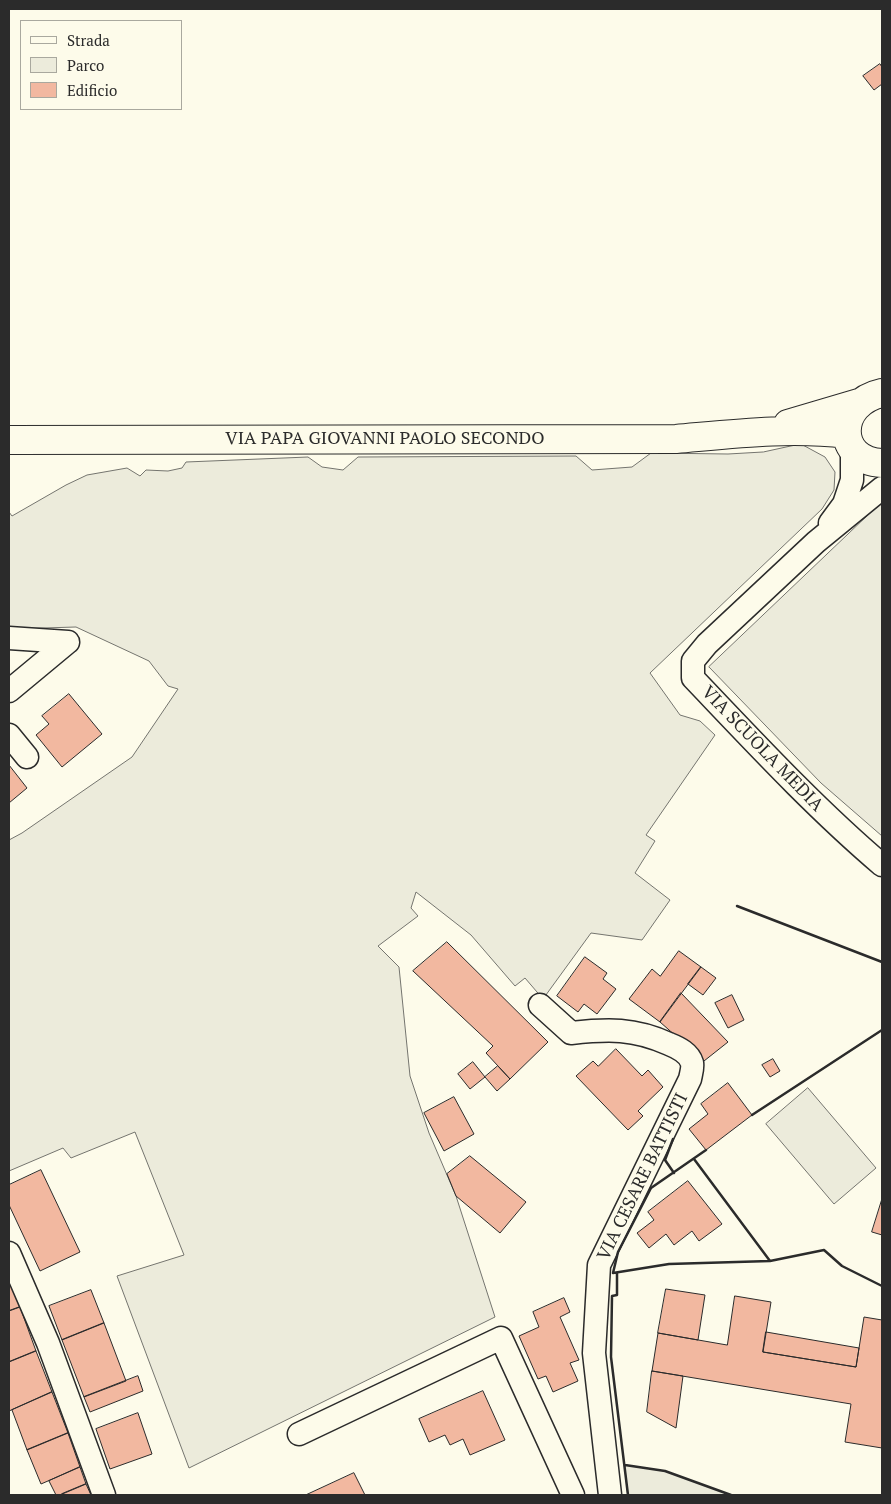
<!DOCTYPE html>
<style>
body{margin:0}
#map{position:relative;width:891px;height:1504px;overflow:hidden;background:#fdfbea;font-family:"PT Serif",serif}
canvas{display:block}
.frame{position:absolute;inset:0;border:10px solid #2b2b2b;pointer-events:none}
.legend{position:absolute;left:20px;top:20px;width:162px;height:90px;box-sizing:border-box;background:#fdfbea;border:1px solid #a9a89e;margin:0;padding:6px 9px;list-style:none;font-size:15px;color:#2b2b2b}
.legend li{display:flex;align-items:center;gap:10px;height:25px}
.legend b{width:25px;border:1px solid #a9a89e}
</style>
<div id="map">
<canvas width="891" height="1504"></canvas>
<div class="frame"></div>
<ul class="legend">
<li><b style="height:6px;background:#fdfbea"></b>Strada</li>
<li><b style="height:14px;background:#ecebdb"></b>Parco</li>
<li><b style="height:14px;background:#f2b8a0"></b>Edificio</li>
</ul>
</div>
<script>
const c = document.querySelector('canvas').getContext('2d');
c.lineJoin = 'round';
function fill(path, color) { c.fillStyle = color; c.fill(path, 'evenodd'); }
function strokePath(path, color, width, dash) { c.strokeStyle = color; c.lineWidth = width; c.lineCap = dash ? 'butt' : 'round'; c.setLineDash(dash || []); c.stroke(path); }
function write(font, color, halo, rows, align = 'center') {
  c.font = font + ' "PT Serif",serif'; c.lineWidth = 4; c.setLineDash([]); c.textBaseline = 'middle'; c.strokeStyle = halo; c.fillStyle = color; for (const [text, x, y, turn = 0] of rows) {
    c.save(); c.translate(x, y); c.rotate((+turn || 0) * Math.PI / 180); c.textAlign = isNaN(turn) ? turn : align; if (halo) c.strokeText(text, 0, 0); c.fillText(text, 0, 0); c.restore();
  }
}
const green = new Path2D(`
 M801,444L825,457L835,472L834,490L822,509L650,673L680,715L700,721L715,735L646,835L655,841L635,873L670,900L642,940L591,933L543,999L525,978L515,986L471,935L416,892L411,908L418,916L378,946L399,967L410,1076L429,1133L456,1196L495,1317L189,1468L117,1276L184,1255L135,1132L71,1158L63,1148L9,1171V840L22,833L132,757L178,689L168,686L149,661L76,627L9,629V512L12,516L66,485L87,475L127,468L140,476L146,470L168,471L182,468L186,462L308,457L322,467L343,470L358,457L576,456L592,470L632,467L651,453L728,454L763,452Z
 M882,502V836L821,783L709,667Z
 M808,1088L876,1168L834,1204L766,1124Z
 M625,1465L665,1471L731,1495H628Z`);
fill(green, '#ecebdb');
strokePath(green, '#74746e', 1);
const building = new Path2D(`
 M880,64L882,67V84L874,90L863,76Z
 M69,694L102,734L62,767L36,735L49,724L42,716Z
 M9,765L27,788L9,803Z
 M447,942L548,1042L510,1079L486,1053L493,1046L413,971Z
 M679,951L701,967L660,1022L629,999L652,969L660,976Z
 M585,957L607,973L603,979L616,989L597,1014L584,1004L578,1012L557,996Z
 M701,967L716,978L703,995L688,984Z
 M681,993L728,1042L704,1061L660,1022Z
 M732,995L744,1020L728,1028L715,1003Z
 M616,1049L642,1076L648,1070L663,1087L638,1111L643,1116L628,1130L576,1076L593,1061L598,1066Z
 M773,1059L780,1071L770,1077L762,1065Z
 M473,1062L485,1077L470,1089L458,1074Z
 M498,1066L510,1079L497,1091L485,1077Z
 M728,1083L752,1115L706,1150L689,1129L708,1114L701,1104Z
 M454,1097L474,1134L444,1151L424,1113Z
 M470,1156L526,1202L500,1233L456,1196L447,1174Z
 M41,1170L80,1252L40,1271L9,1205V1185Z
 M688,1181L722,1224L699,1241L692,1231L674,1245L666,1234L649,1248L637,1233L654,1220L648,1212Z
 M882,1199V1235L872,1232Z
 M9,1281L20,1307L9,1311Z
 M666,1289L705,1295L698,1340L658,1333Z
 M91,1290L104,1323L62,1340L49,1306Z
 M735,1296L771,1302L763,1352L856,1367L864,1317L882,1320V1448L845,1442L851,1404L652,1371L658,1333L727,1345Z
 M564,1298L570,1312L560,1317L579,1360L570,1363L578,1381L553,1392L546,1376L538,1379L519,1336L539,1327L533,1312Z
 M20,1307L36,1351L9,1362V1311Z
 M104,1323L126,1381L84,1397L62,1340Z
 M766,1332L859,1348L856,1367L763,1352Z
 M36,1351L52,1392L9,1411V1362Z
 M652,1371L683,1376L676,1428L647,1412Z
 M138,1376L143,1391L90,1412L84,1397Z
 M483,1391L505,1440L470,1455L463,1439L450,1445L445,1435L429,1442L419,1419Z
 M52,1392L68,1433L27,1450L12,1410Z
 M138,1413L152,1454L110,1469L96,1429Z
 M68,1433L80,1467L41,1484L27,1450Z
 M80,1467L86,1484L60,1495H56L49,1481Z
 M354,1473L365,1495H306Z
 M86,1484L91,1495H63L62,1494Z`);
fill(building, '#f2b8a0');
strokePath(building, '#2b2b2b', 1);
const minor = new Path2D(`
 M882,488L816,542L707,644L693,661V678C754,742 815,808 882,865
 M830,523L844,504L852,480V449
 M9,638L68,642
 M9,691L68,642
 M9,735L27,757
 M540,1005L571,1033C608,1029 634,1028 669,1044C679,1048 689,1053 692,1063C693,1068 691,1074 690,1079L599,1265L594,1353L610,1495
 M9,1253L48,1343L104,1495
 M299,1434L501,1338L573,1495`);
const secondary = new Path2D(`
 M882,393C835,403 835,461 882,463
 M788,424L859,403
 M9,440L676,439C733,434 790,427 846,434`);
strokePath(minor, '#2b2b2b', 25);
strokePath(secondary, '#2b2b2b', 30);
strokePath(minor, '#fdfbea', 22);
strokePath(secondary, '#fdfbea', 28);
strokePath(new Path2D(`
 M737,906L882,962
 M752,1115L882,1030
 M673,1139L665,1160L674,1173
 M706,1150L651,1188L618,1252L613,1273L669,1264L770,1261L824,1250L842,1266L882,1286
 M694,1159L770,1261
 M617,1273V1295L612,1296L611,1357L628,1495
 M625,1465L665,1471L731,1495`), '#2b2b2b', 2.5);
write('18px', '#2b2b2b', '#fdfbea', [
 ["VIA PAPA GIOVANNI PAOLO SECONDO",385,439],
 ["VIA SCUOLA MEDIA",762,749,46],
 ["VIA CESARE BATTISTI",643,1177,-64]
]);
</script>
